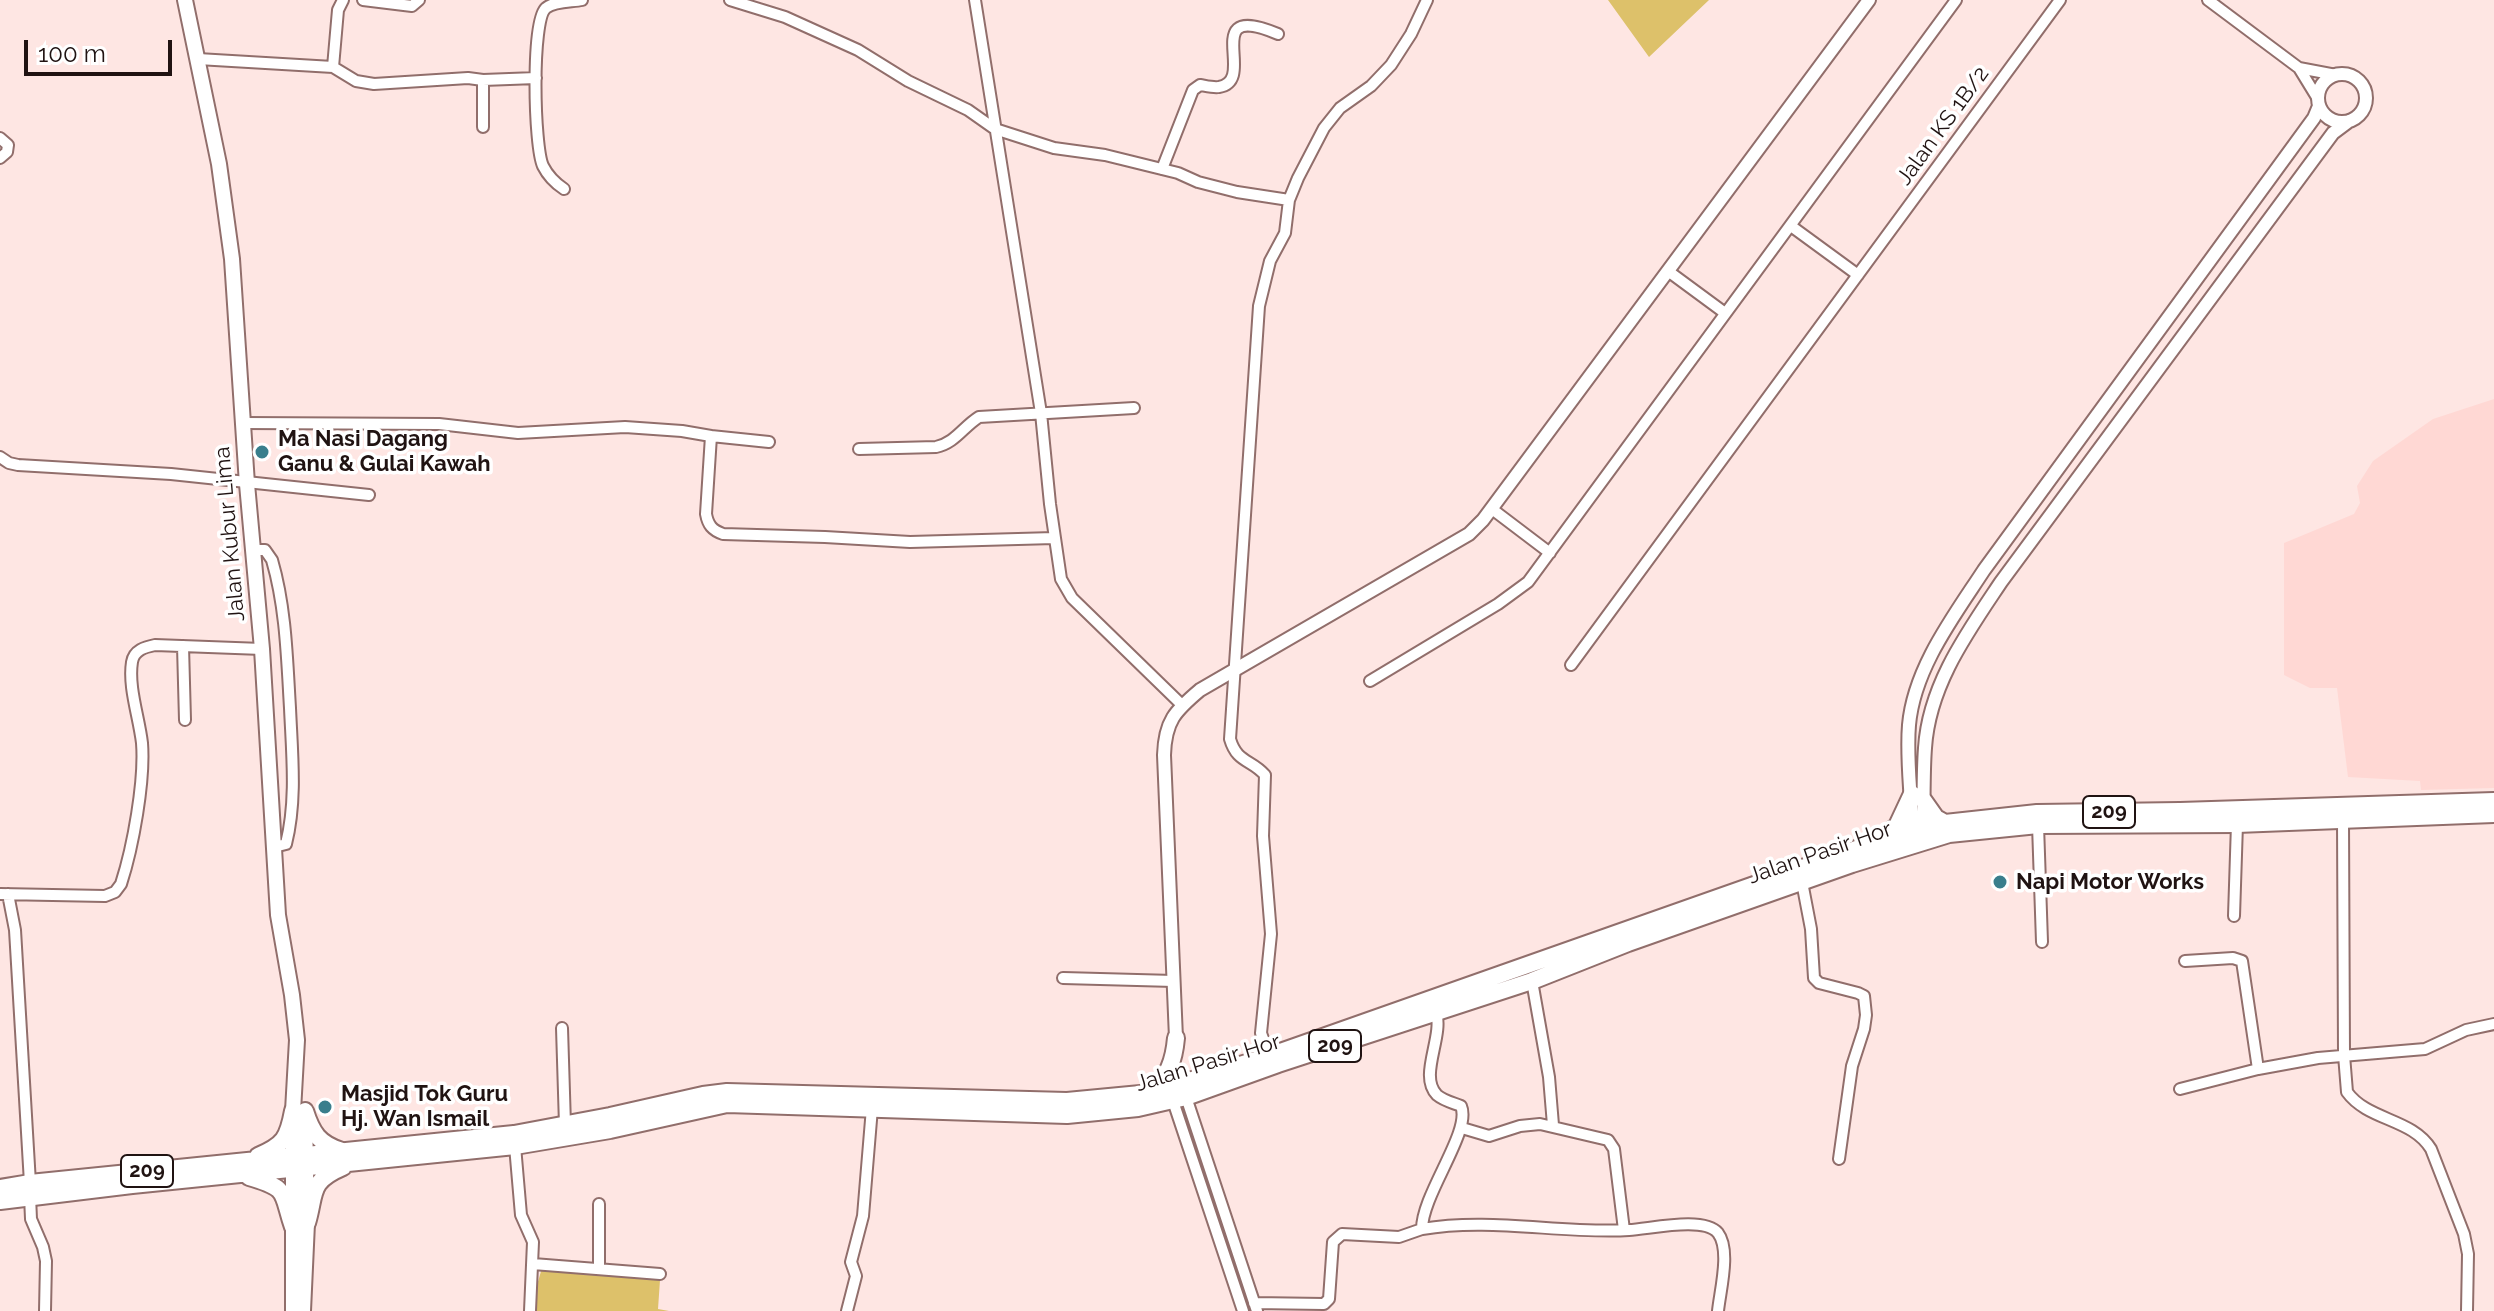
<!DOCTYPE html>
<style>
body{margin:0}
#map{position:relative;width:2494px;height:1311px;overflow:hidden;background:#fee6e3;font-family:Raleway,sans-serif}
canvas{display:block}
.scale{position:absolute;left:24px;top:40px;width:148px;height:36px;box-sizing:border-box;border:4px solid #201312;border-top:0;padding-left:10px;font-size:24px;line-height:28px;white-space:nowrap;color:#201312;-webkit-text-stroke:6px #fff;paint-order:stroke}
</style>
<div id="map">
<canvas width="2494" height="1311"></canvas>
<div class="scale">100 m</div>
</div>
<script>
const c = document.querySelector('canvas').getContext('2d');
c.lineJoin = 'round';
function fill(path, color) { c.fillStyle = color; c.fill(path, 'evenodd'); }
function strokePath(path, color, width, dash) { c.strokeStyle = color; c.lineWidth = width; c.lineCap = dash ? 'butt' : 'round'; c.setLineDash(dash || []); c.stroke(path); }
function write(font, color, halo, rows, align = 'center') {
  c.font = font + ' Raleway,sans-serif'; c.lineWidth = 7; c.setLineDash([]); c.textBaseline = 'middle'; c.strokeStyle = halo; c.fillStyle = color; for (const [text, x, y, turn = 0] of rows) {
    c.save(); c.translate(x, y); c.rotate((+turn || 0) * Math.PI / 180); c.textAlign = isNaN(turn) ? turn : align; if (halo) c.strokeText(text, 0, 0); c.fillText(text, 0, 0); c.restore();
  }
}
fill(new Path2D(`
 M2494,399V788L2421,790L2420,781L2348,777L2337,688H2310L2284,675V543L2354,514L2360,503L2357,486L2373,461L2433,419Z`), '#ffd8d4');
fill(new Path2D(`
 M1608,0H1709L1649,57Z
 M542,1268C581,1270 620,1277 660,1280L658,1309L669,1311H537V1285Z`), '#ddc16a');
const minor = new Path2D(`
 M343,0L338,10L333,67L356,81L374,84L468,78L483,80V127
 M363,0L412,6L419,0
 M730,0L785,17L858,50L908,81L968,110L995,129L1054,148L1105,155L1178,173L1198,182L1237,192L1289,200
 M975,0L1041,413L1050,504L1061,579L1072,598L1182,705
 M2208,0L2299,68L2318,99
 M198,59L333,67
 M2299,68L2336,75
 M483,80L536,78
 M0,138L8,145L7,152L0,158
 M1162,169L1193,90L1200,85C1206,86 1214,88 1219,87C1259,81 1197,0 1278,34
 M564,189C555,183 548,176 543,166C534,147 531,20 546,8C554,1 572,2 582,0
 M1791,226L1858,275
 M1668,271L1725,313
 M243,423L439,424L518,433L625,427L682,431L711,436L706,514C708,525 712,530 723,534L825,537L910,542L1054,538
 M711,436L769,442
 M859,449L936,447C955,443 963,427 979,417L1134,408
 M0,457L9,463L18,465L171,474L369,495
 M1492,509L1550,553
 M253,550H265L272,560C286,608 287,659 290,708C292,754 297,800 286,844L274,847
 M183,646L185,720
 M1571,665L2060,0
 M1370,681L1498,604L1528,582L1956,0
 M2343,820L2344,1055L2347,1092C2368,1121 2412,1118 2431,1149L2464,1234L2468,1254L2467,1311
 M2038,825L2042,942
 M1802,882L1811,929L1814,978L1819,983L1858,993L1864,996L1866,1015L1864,1029L1852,1066L1839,1159
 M0,894L105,896L115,892L121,884C133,847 145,781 142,743C139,717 128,687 132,662C134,650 145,647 155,645L262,649
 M8,894L15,930L30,1183
 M2234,916L2237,824
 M2185,961L2233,958L2242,961L2258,1069
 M1063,978L1174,981
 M1532,981L1549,1077L1553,1125
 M1436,1012C1444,1037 1418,1076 1437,1095C1444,1101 1454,1103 1461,1106C1472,1131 1422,1194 1422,1229C1490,1217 1561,1234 1629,1230C1650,1229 1704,1216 1718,1233C1731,1250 1720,1291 1718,1311
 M562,1028L565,1125
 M1269,1056L1261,1033L1271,934L1263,836L1265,775C1251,759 1237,763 1230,739L1259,306L1270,261L1285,233L1289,200L1298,178L1324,128L1340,108L1371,86L1391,65L1411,34L1427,0
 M2180,1089L2258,1069L2318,1058L2425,1049L2466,1030L2494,1024
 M1186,1097L1257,1311
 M1173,1101L1243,1311
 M1462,1128L1489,1136L1520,1126L1540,1124L1608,1140L1614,1149L1624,1230
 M515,1146L521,1215L533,1242L530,1311
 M30,1196L31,1219L43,1247L46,1261L45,1311
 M599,1204V1269
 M533,1264L660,1274
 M1254,1303L1324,1304L1329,1299L1333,1242L1342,1234L1399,1237L1422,1229
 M847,1311L856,1276L851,1262L863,1216L872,1108`);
const tertiary = new Path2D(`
 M2318 98a24 24 0 1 1 48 0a24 24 0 1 1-48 0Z
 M1923,829C1924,802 1923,775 1925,748C1929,685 1967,633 2001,582L2333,133L2349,121
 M1912,832C1912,796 1906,760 1909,725C1914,668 1954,616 1984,570L2314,118L2319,106
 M1176,1038L1164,755C1165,721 1175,711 1200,690L1469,534L1483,520L1869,0`);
const secondary = new Path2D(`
 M185,0L219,164L232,259L247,484L262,649L278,915L292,995L297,1040L293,1111V1311
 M303,1311L307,1223L305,1115`);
const primary = new Path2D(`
 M1924,801L1936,818L1945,823
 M1882,837L1897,826L1912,794
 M1152,1093C1168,1076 1174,1061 1176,1038
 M305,1111C312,1133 319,1144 342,1151
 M258,1156C284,1145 288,1138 293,1111
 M249,1177C290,1189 281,1192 293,1227
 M0,1188L30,1183L514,1134L610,1116L703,1095L727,1092L1067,1101L1151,1093L1269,1056L1879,841L1945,823L2037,813L2180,811L2494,801
 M0,1201L132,1185L515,1146L610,1130L727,1104L1067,1115L1138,1108L1186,1097L1278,1064L1532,981L1628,943L1852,864L1949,834L2038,825L2237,824L2494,814
 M307,1223C316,1193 308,1182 343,1167`);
strokePath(minor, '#916e6b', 14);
strokePath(tertiary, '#916e6b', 16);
strokePath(secondary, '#916e6b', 18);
strokePath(primary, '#916e6b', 20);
strokePath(minor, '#fff', 10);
strokePath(tertiary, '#fff', 12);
strokePath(secondary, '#fff', 14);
strokePath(primary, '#fff', 16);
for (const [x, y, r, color] of [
 [262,452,8,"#397e8c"],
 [2000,882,8,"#397e8c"],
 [325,1107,8,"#397e8c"]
]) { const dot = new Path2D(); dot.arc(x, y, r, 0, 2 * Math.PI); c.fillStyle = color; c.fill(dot); strokePath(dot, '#fff', 3); }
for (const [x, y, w] of [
 [2109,812,52],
 [1335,1046,52],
 [147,1171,52]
]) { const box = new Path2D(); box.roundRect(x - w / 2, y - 16, w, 32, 6); c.fillStyle = '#fff'; c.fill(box); strokePath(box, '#201312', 2); }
write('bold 20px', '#201312', null, [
 ["209",2109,812],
 ["209",1335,1046],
 ["209",147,1171]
]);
write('22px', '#201312', '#fff', [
 ["Jalan KS 1B/2",1943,126,-54],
 ["Jalan Kubur Lima",230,534,-95],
 ["Jalan Pasir Hor",1820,853,-19],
 ["Jalan Pasir Hor",1208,1063,-17]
]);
write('bold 22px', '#201312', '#fff', [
 ["Ma Nasi Dagang",278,439],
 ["Ganu & Gulai Kawah",278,464],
 ["Napi Motor Works",2016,882],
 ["Masjid Tok Guru",341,1094],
 ["Hj. Wan Ismail",341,1119]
], 'left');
</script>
